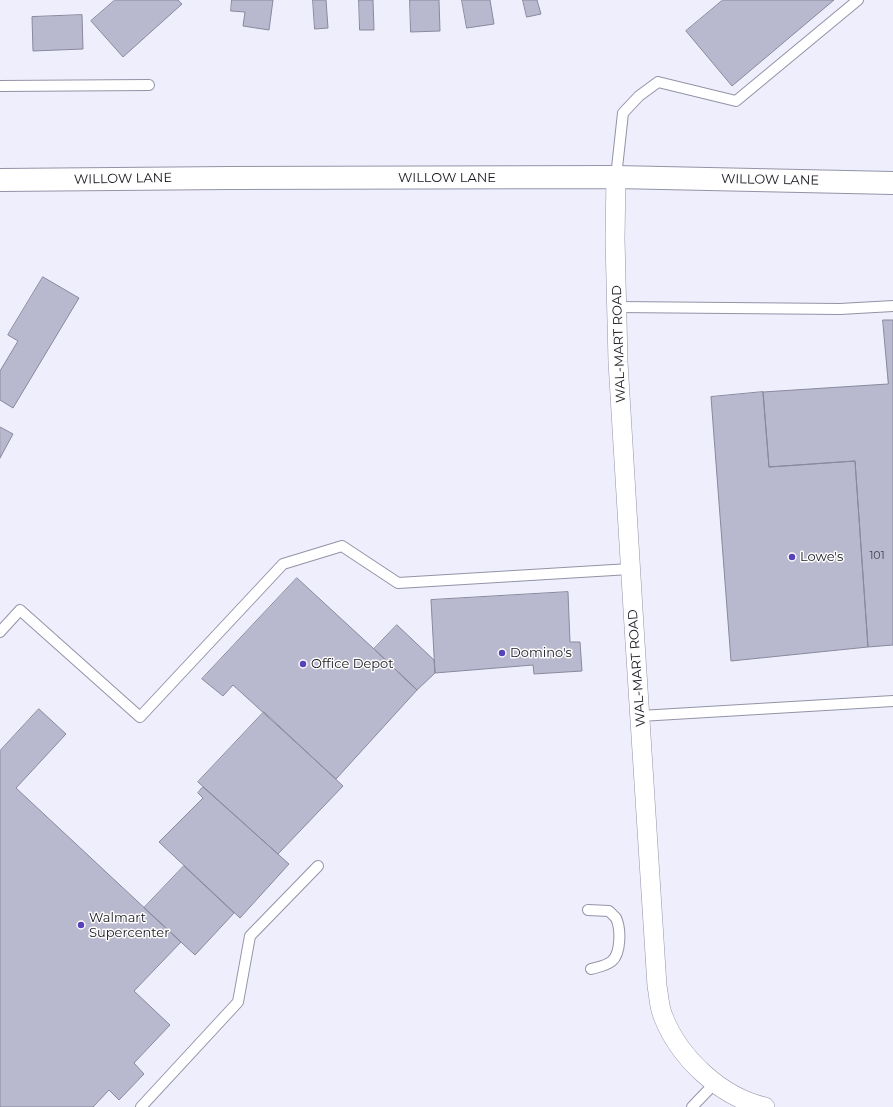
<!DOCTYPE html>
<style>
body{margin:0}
canvas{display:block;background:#eeeefc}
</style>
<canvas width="893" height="1107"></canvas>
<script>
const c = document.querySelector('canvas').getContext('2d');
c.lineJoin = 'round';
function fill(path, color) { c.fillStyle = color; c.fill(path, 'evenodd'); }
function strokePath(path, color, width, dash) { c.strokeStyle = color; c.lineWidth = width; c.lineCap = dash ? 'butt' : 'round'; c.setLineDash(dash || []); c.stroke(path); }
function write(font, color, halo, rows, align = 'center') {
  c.font = font + ' Montserrat,sans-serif'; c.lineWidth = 3; c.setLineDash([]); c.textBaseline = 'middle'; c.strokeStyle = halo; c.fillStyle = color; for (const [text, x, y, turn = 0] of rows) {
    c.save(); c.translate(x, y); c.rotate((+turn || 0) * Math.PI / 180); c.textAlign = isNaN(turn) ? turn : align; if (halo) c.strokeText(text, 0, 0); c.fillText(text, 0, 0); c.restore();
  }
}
const building = new Path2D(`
 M115,0H178L182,4L123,57L91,21Z
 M232,0H273L269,30L243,26L245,12L231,11Z
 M313,0H326L328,28L315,29Z
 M359,0H373L374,30H360Z
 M410,0H439L440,31L411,32Z
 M462,0H490L494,24L467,28Z
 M523,0H537L541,14L527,17Z
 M723,0H834L732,86L686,31Z
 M82,15L83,49L33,51L32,17Z
 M43,277L79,298L13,408L0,400V371L18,341L8,335Z
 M883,320H893V645L868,647L855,461L769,467L763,392L888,384Z
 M763,392L769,467L855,461L868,647L731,661L711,397Z
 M0,427L13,434L0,458Z
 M297,578L374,649L417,690L336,779L233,685L223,696L202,679Z
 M568,592L570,642H580L582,671L534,674L533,665L435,673L431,600Z
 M397,625L434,660L435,673L417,690L374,649Z
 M39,709L66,734L16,788L181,942L134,991L170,1025L134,1063L144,1074L119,1100L109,1090L93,1107H0V751Z
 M264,712L343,786L278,854L198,782Z
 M203,787L289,864L240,918L159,842L203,798L198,793Z
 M184,866L234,913L195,955L144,908Z`);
fill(building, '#b8b8ce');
strokePath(building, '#89899e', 1);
const lane = new Path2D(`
 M0,86L149,85
 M616,177L623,113L639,96L658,82L736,101L858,0
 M617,307L840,309L893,306
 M0,632L20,610L140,717L283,564L342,546L398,583L630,569
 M640,716L893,701
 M588,910L609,911C611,913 614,916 616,918C621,929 621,953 612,961C606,966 598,967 591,969
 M141,1107L238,1002L250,936L318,866
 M692,1107L715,1083`);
const street = new Path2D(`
 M616,177L615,239L618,362L634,626L657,986C659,996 659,1007 663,1016C679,1058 721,1097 765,1107`);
const secondary = new Path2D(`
 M0,180L229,178L616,177L893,183`);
strokePath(lane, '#9393a8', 12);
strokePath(street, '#9393a8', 20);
strokePath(secondary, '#9393a8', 24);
strokePath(lane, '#fff', 10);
strokePath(street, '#fff', 19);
strokePath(secondary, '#fff', 22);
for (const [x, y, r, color] of [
 [792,557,4,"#5842ba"],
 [502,653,4,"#5842ba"],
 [303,664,4,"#5842ba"],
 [81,925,4,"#5842ba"]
]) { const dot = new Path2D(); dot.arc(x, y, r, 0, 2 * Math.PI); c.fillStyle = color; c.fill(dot); strokePath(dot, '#fdfdfd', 1.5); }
write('11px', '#403f4b', null, [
 ["101",877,556]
]);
write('13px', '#18171f', '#fdfdfd', [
 ["WILLOW LANE",447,178],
 ["WILLOW LANE",123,179,-1],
 ["WILLOW LANE",770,180,1],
 ["WAL-MART ROAD",619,344,-92],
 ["WAL-MART ROAD",637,668,-94]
]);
write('13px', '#18171f', '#fdfdfd', [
 ["Lowe's",800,557],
 ["Domino's",510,653],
 ["Office Depot",311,664],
 ["Walmart",89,918],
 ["Supercenter",89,933]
], 'left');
</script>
